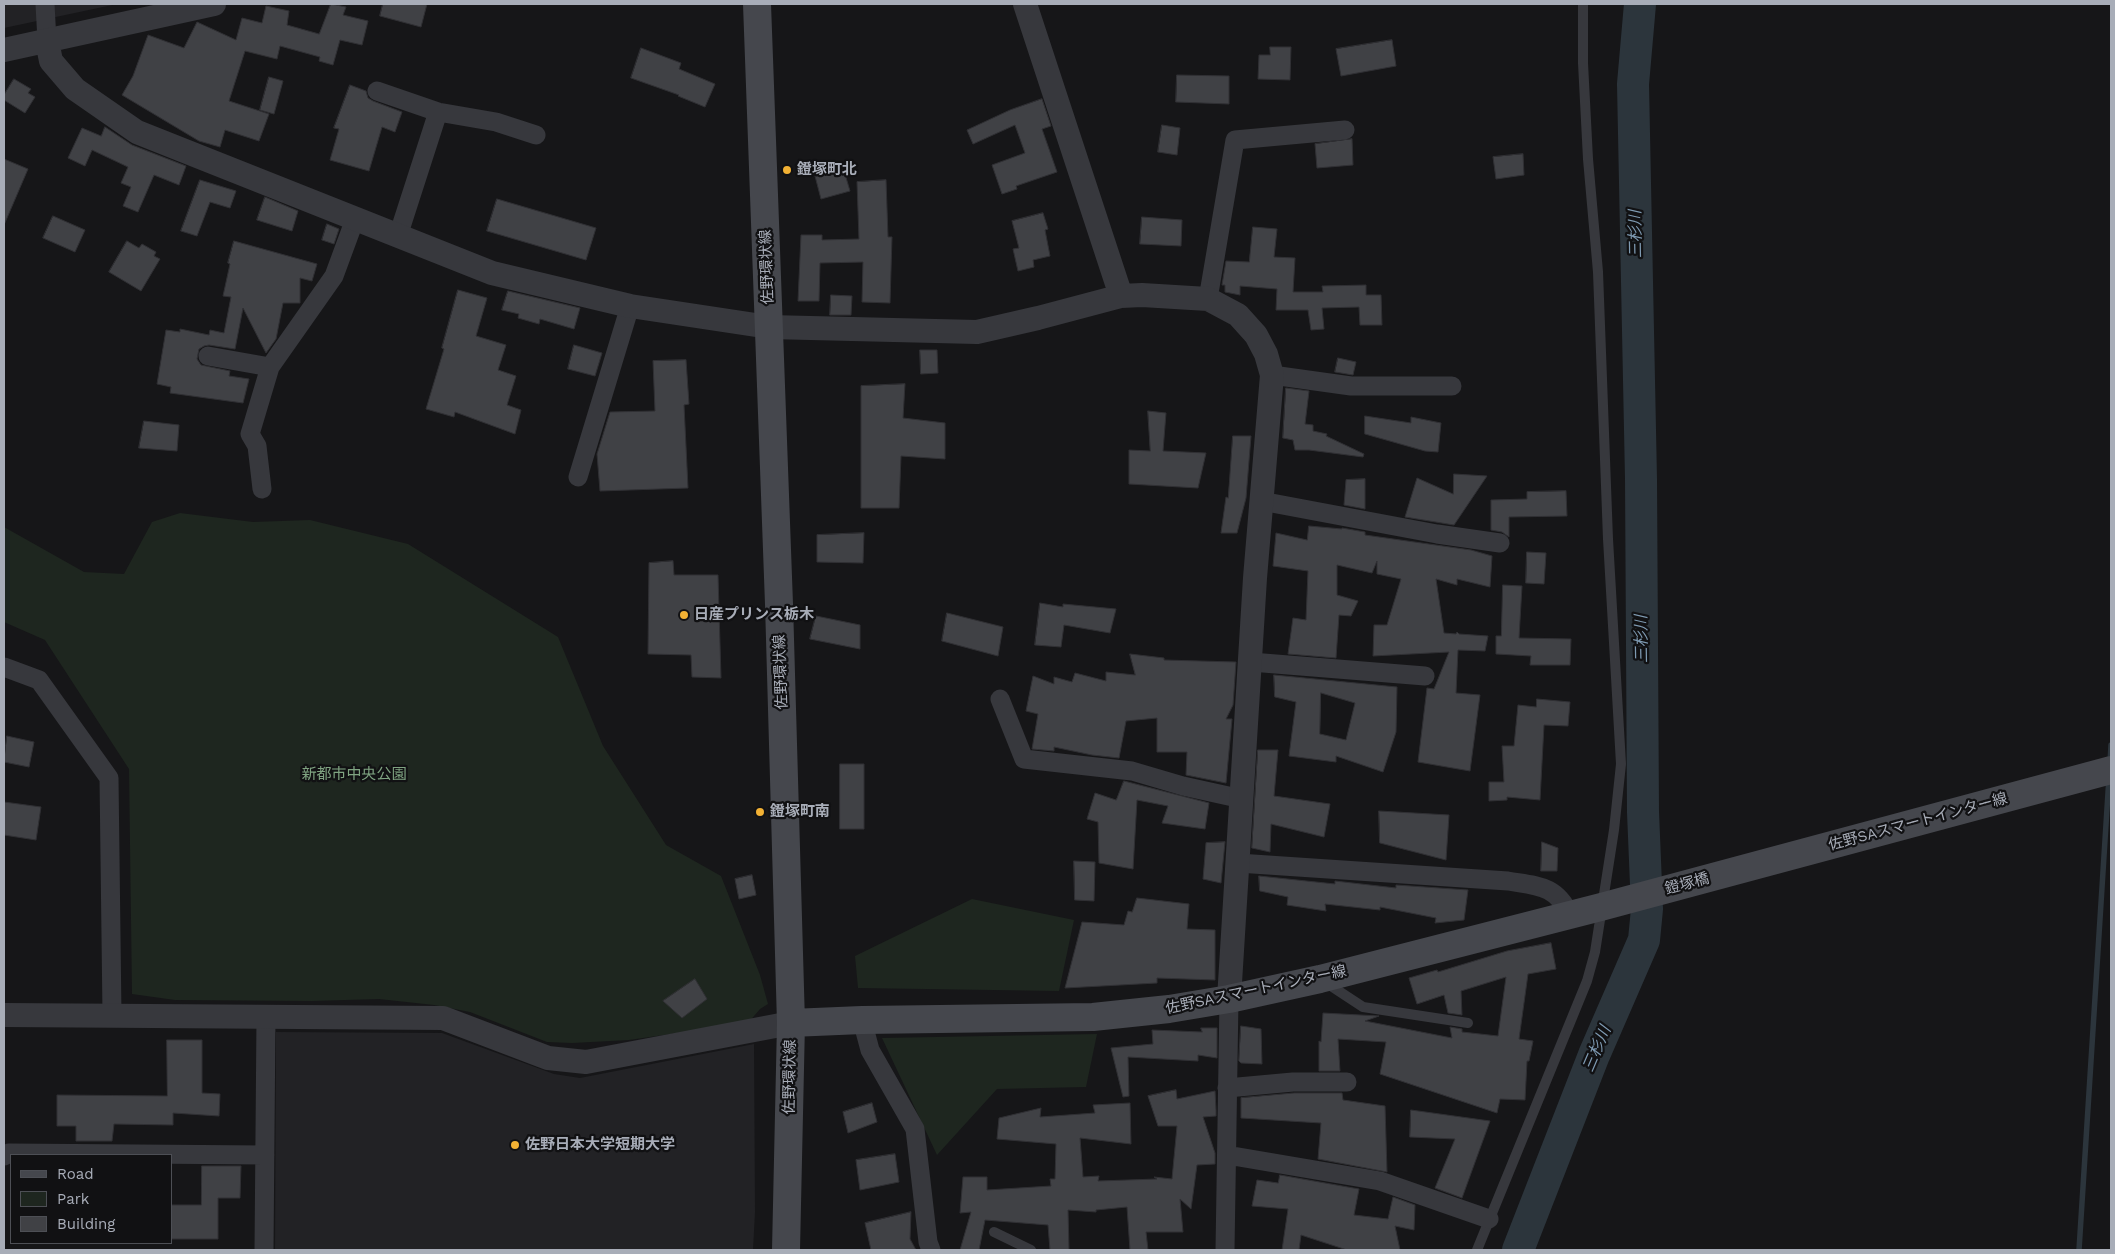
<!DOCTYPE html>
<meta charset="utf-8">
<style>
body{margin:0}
#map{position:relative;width:2115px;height:1254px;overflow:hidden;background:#161618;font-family:"Work Sans",sans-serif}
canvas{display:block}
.frame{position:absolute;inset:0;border:5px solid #a8adb8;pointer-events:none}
.legend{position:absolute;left:10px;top:1154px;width:162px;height:90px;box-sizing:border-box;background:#111113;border:1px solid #4d4f55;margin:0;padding:6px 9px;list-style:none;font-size:15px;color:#a8adb8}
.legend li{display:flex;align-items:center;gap:10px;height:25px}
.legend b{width:25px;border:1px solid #4d4f55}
</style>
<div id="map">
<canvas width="2115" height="1254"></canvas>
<div class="frame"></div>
<ul class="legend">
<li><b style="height:6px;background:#45474d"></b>Road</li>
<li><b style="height:14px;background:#1e261f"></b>Park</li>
<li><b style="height:14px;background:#404145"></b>Building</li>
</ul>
</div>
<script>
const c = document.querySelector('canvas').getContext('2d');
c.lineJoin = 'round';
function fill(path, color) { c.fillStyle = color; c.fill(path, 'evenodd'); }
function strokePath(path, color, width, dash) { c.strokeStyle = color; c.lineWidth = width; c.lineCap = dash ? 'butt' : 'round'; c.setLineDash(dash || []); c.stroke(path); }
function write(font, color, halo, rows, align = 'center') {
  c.font = font + ' "Work Sans","Noto Sans JP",sans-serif'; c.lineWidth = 4.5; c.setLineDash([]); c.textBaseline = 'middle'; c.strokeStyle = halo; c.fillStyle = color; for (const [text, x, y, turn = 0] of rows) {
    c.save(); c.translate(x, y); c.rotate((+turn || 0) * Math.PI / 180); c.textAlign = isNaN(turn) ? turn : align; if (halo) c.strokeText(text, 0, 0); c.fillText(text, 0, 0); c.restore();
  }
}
fill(new Path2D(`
 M4,4H117L4,28Z
 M276,1032L442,1033L554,1074L580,1078L754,1044L755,1212L753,1250H275Z`), '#222225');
fill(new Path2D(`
 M180,513L253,522L310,520L408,544L558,637L603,746L666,845L721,876L760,975L768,1004L760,1009L748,1023L629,1040L572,1043L547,1042L470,1012L434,1005L379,999L312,1001L175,1000L132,994L129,769L45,640L4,622V527L84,572L124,574L152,522Z
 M972,899L1074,920L1059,991L858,988L855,956Z
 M1097,1034L1086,1087L997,1089L937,1155L882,1038Z`), '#1e261f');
strokePath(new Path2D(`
 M2110,763L2111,745
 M2079,1250L2109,777`), '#2c353c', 5.5);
strokePath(new Path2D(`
 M1518,1250L1594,1055L1644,940L1647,909L1643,812L1641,479L1633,84L1640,4`), '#2c353c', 32);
const building = new Path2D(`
 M331,4L346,7L343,15L368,21L362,45L340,40L333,65L319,61L320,57L280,46L277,59L245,51L229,101L269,114L259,141L225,130L220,147L199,141L122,95L133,76L148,35L184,48L197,22L236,40L242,18L262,23L266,6L289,11L287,25L319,34Z
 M383,4H427L421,27L380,16Z
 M1392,40L1396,66L1341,76L1336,49Z
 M1270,47H1291L1290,80L1258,79L1259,55H1270Z
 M641,48L681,63L679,69L715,84L705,107L678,96L679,95L631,78Z
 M1177,75L1229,76V104L1176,102Z
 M269,77L283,81L274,114L260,110Z
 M14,79L31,89L28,93L35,97L25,113L4,100V95Z
 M350,85L366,91L368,98L373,101L402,112L395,132L382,127L369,171L330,160L339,129L334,128Z
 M1042,99L1051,126L1042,129L1057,172L1016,186L1017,189L1002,194L992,165L1025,153L1015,125L973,144L967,130L1010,110Z
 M1162,125L1180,128L1177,155L1158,152Z
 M105,127L132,145L186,166L179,185L154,175L138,212L123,206L131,187L121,183L128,167L92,150L85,166L68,158L82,128L101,136Z
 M1352,139L1353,165L1317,168L1315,144Z
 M1523,154L1524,175L1496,179L1493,157Z
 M4,159L28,169L4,225Z
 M842,164L850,191L821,199L815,176L828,172L827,168Z
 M200,180L236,191L230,208L210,202L197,236L181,231Z
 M886,180L888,237H892L890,303L862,302L863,262L820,263L819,301H798L801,235H822V240L859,239L857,182Z
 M265,197L298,211L292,231L257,220Z
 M497,199L596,228L586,260L487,231Z
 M1043,213L1048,229L1045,230L1050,256L1033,260L1034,267L1018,271L1013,249L1019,248L1012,221Z
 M53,216L85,230L75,252L43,238Z
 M1142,217L1182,220L1181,246L1140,244Z
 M327,224L339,229L334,244L322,240Z
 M1253,227L1277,229L1274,257L1295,258L1293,292H1323L1322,286L1366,285V295H1381L1382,325H1360L1359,307L1322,308L1324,329L1311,330L1308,310H1276L1277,289L1240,286V295L1225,292V285H1222L1226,261L1249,262Z
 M127,241L139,248L142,244L156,252L154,256L160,259L141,291L109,272Z
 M234,241L317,264L312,281L300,278V303H283L276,339L266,353L243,308L235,349L209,345L204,346L199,349L197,359L201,365L230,371L229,376L249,379L243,403L170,393L171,387L157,384L166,330L180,332V329L209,335L210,330L224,333L231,297L223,296L230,264L228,263Z
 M458,290L487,298L476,336L506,345L498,370L516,376L507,405L521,410L515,434L455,412L454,417L426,409L444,349L442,348Z
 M508,291L580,308L574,329L540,319L539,324L518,318L519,314L502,310Z
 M831,295L852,296L851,315H830Z
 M574,345L602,353L595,376L568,369Z
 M920,350H937L938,373L921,374Z
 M1338,358L1356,362L1353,375L1335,372Z
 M686,360L689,404L684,405L688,488L600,491L597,454L610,412L655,411L653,361Z
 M905,384L903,418L945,423V459L901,456L899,508H861V386Z
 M1286,388L1309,391L1305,424L1313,425V431L1327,434L1326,436L1364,454L1363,457L1309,450H1295L1293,440L1283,438Z
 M1148,411L1166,413L1163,451L1206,453L1198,488L1129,484V450L1150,451Z
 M1365,416L1411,423V417L1441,423L1438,452L1425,451L1365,434Z
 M144,421L179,425L177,451L139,448Z
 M1233,436H1251L1246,498L1237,533H1221L1226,497L1228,498Z
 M1454,474L1487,476L1454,525L1405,517L1417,478L1453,494Z
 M1365,479V509L1344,505L1346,480Z
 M1566,491L1567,516L1509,517V537L1502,532L1491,530V500L1527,499V492Z
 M1309,526L1342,529V528L1365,532V535L1471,550L1492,556L1490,587L1457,579V585L1436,579L1444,633L1456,634L1457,632L1459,634L1488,636L1485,651L1458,650L1456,693L1480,695L1470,771L1418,762L1427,688L1434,689L1449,652L1373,656L1374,625H1387L1401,579L1377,574V561L1372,573L1337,565V595L1358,601L1351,616L1339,615L1336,658L1288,654L1293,618L1306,620L1308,571L1273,566L1276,533L1307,540Z
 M864,533L863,563L817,562V535Z
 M1527,552L1546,553L1544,584L1526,583Z
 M673,561L674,575H718L721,678L692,677L691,655L648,654L649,563Z
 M1503,585L1522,586L1519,638L1571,639L1570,665H1530L1531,656L1496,654V636H1501Z
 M1040,603L1063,607V604L1116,609L1110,633L1064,625L1061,647L1035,645Z
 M947,613L1003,627L998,656L942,641Z
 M816,616L860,625V649L810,639Z
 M1130,654L1164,658V660L1236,662L1233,705L1226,719H1232L1226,783L1186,775L1187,752H1157V718L1126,721L1119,758L1092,755L1054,747V751L1032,749L1038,714L1026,711L1033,676L1054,684V677L1072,682L1075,673L1106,681V672L1135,675Z
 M1274,675L1397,687L1396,732L1383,772L1336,756V762L1289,756L1296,702L1275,697ZM1321,693L1355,703L1346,740L1320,734Z
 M1537,699L1570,702L1568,726L1544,725L1540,800L1507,797V800L1489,801V782H1504L1502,746H1514L1518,705L1536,707Z
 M7,736L34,742L29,767L4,762Z
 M1258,750H1278L1274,796L1330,804L1324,837L1271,824L1270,852L1252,848Z
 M840,764H864V829H840Z
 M1124,781L1209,803L1205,829L1162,823L1168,806L1137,800L1133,869L1099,863L1098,822L1087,819L1095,793L1116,800Z
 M4,802L41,807L36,840L4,835Z
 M1379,811L1449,815L1446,860L1380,843Z
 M1225,842L1221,883L1203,879L1206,843Z
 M1542,842L1558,848L1557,871H1541Z
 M1074,861L1095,862L1094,901L1075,900Z
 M752,875L756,895L739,899L735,879Z
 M1259,876L1335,884V881L1396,888V885L1468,890L1464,920L1435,923L1436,918L1380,907V910L1325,904L1326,911L1287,905L1288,897L1260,891Z
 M1137,898L1189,904L1187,929L1215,930V980L1157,978V983L1065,988L1082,922L1124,925L1128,911L1132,912Z
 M1551,943L1556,969L1528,974L1519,1039L1533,1041L1529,1061H1527L1525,1100L1500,1099L1497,1113L1380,1074L1386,1042L1338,1039L1340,1071H1319V1041L1321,1042L1323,1013L1379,1016L1365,1021L1452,1038L1450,1027L1462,1029V1032L1498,1036L1506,977L1461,991L1462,1015L1448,1013L1444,995L1417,1004L1409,978L1437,970L1438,972L1507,951Z
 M695,979L707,999L682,1018L663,1001Z
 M1241,1026L1261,1029L1262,1064L1241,1063L1239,1061Z
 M1201,1028H1217V1058L1198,1055V1061L1128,1057L1129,1096L1123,1097L1111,1048L1153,1044L1152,1030L1202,1032Z
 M167,1040H202V1093L220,1094L219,1116L173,1113V1125L114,1124L112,1141H76V1126H57V1095L167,1096Z
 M1176,1090L1177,1099L1215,1091L1216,1110V1116L1203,1117L1215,1153V1164L1197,1165L1191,1209L1180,1199L1183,1232H1146L1148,1250H1130L1127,1207L1096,1210V1212L1068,1210L1069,1250H1050L1048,1225L985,1220L979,1250H960L971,1212L960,1213L963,1177H987V1190L1051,1186L1050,1179H1055L1056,1144L997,1139L999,1118L1041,1108L1040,1117L1095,1113L1093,1105L1130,1103L1131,1144L1080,1138L1083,1177L1099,1176L1098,1181L1157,1179L1154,1177L1172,1179L1177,1126H1158L1148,1096Z
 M1294,1093H1342L1343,1100L1385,1106L1387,1172L1318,1159L1321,1123L1241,1118V1098Z
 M872,1103L877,1122L848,1133L843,1112Z
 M1411,1110L1490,1121L1462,1198L1435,1188L1455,1139L1410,1137Z
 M895,1154L899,1182L860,1190L856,1160Z
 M202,1166H241L240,1198H218V1239H171V1205H201Z
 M1280,1175L1359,1189L1354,1215L1388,1219L1393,1197L1415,1205L1414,1230L1395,1226L1400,1250H1347L1301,1235L1299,1250H1282L1288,1209L1252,1206L1257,1180L1278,1183Z
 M911,1212L910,1239L916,1250H871L865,1223Z`);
fill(building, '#404145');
strokePath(building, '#303034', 1);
strokePath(new Path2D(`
 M1325,982L1363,1007L1468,1023
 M994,1232L1031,1250
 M1477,1250L1587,981L1595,952L1614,830L1621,764L1608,539L1598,272L1588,159L1583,63V4`), '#37383d', 10);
strokePath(new Path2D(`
 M45,4L47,41
 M377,91L438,112L496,122L536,135
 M398,236L438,112
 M1208,299L1235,140L1345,130
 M208,356L270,367
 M1272,375L1351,386H1452
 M578,477L630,306
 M262,489L257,446L250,434L270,367L334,276L355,219
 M1261,501L1437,534L1500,543
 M1251,662L1425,676
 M4,667L39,680L109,778L112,1015
 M1000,699L1024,759L1132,771L1183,786L1242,799
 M1238,863L1508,881C1538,886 1556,885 1570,915
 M862,1020L870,1050L915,1129L928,1242L931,1250
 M1227,1088L1293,1082H1347
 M1227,1155L1380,1181L1489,1219
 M4,1156L9,1153L265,1155
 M264,1250L266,1017
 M1225,1250L1229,999`), '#37383d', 19);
strokePath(new Path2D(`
 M1025,4L1121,296
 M47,41L51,61L75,89L137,132L492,273L630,306L769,327L977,332L1038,318L1121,296L1142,295L1208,299L1238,315L1256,335L1266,354L1272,375L1255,578L1229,999
 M4,50L214,4
 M4,1015L443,1018L548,1058L586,1062L791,1023`), '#37383d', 24);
strokePath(new Path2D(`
 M757,4L779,604L791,1023L786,1250
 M791,1023L862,1020L1093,1017L1169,1009L1229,999L1320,979L1601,907L2111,770`), '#45474d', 28);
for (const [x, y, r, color] of [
 [787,170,5,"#f2b134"],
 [684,615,5,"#f2b134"],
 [760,812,5,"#f2b134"],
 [515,1145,5,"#f2b134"]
]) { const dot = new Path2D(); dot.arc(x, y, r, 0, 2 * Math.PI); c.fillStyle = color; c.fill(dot); strokePath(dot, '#111113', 2); }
write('bold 15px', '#a8adb8', '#111113', [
 ["鐙塚町北",797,170],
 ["日産プリンス栃木",694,615],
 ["鐙塚町南",770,812],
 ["佐野日本大学短期大学",525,1145]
], 'left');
write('15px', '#a8adb8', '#111113', [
 ["佐野環状線",767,267,-92],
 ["佐野環状線",781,672,-92],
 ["佐野SAスマートインター線",1918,822,-15],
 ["鐙塚橋",1687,884,-15],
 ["佐野SAスマートインター線",1256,990,-12],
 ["佐野環状線",790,1077,-89]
]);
write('15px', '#7fa381', '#111113', [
 ["新都市中央公園",354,775]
]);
write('italic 16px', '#7f9bb3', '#111113', [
 ["三杉川",1636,234,-91],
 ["三杉川",1642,639,-91],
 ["三杉川",1597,1049,-67]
]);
</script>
